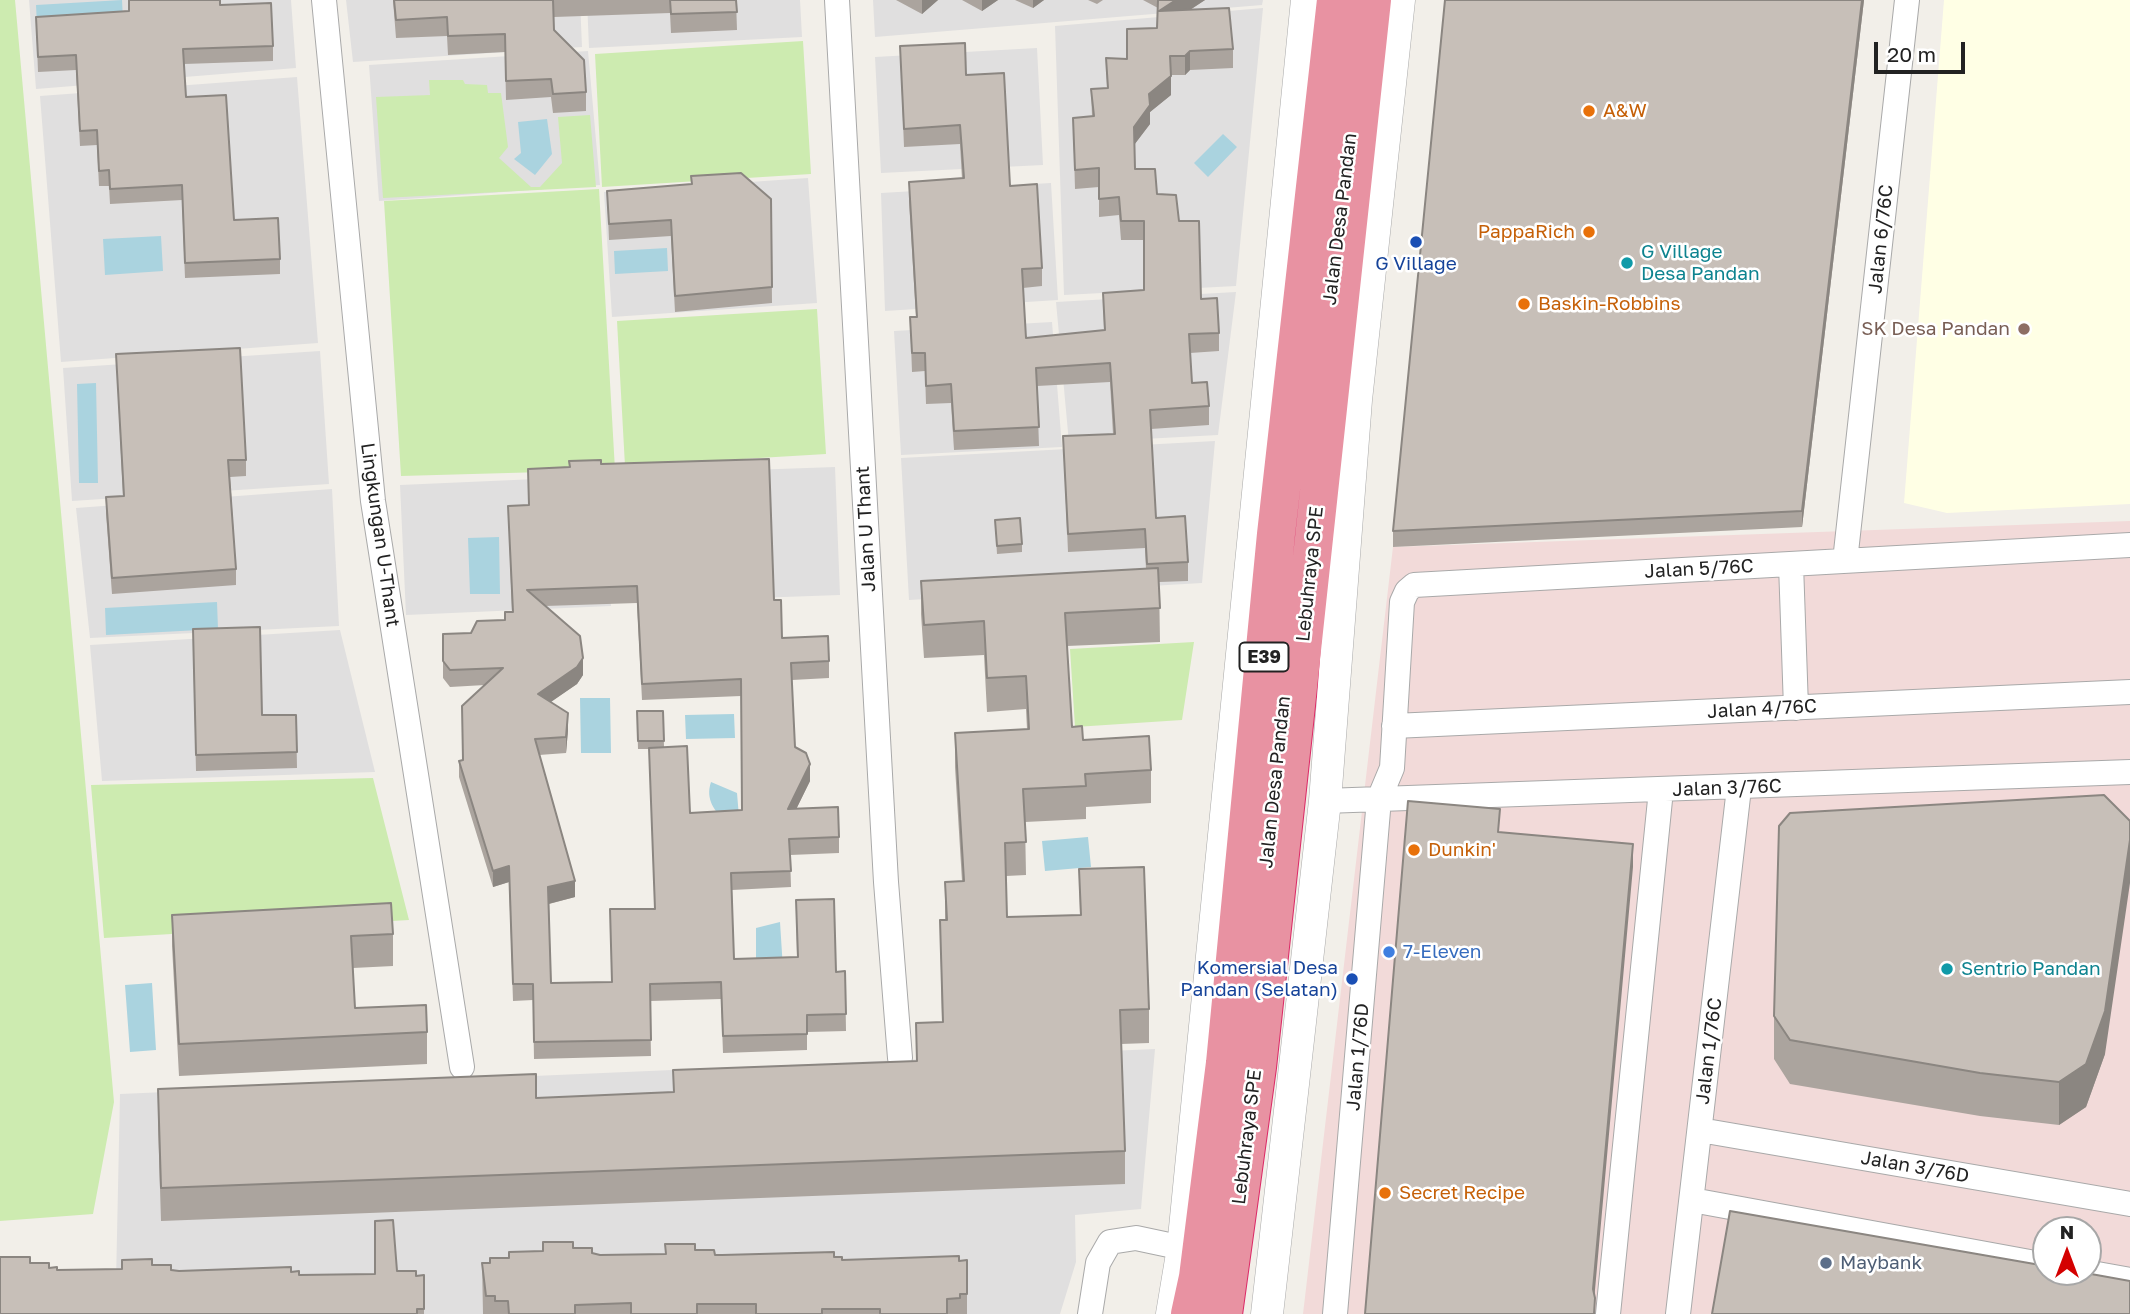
<!DOCTYPE html>
<style>
body{margin:0}
#map{position:relative;width:2130px;height:1314px;overflow:hidden;background:#f2efe9;font-family:"Golos Text",sans-serif}
canvas{display:block}
.north{position:absolute;left:2032px;top:1216px;width:70px;height:70px;box-sizing:border-box;background:#fff;border:2px solid #a7a7a7;border-radius:50%;rotate:0deg;font-size:19px;font-weight:700;line-height:28px;text-align:center;color:#222}
.north::after{content:'';display:block;margin:auto;width:24px;height:32px;background:#d40000;clip-path:polygon(50% 0,100% 100%,50% 72%,0 100%)}
.scale{position:absolute;left:1874px;top:42px;width:91px;height:32px;box-sizing:border-box;border:4px solid #222;border-top:0;padding-left:9px;font-size:21px;line-height:24px;white-space:nowrap;color:#222;-webkit-text-stroke:5px #fff;paint-order:stroke}
</style>
<div id="map">
<canvas width="2130" height="1314"></canvas>
<div class="north">N</div>
<div class="scale">20 m</div>
</div>
<script>
const c = document.querySelector('canvas').getContext('2d');
c.lineJoin = 'round';
function fill(path, color) { c.fillStyle = color; c.fill(path, 'evenodd'); }
function strokePath(path, color, width, dash) { c.strokeStyle = color; c.lineWidth = width; c.lineCap = dash ? 'butt' : 'round'; c.setLineDash(dash || []); c.stroke(path); }
function write(font, color, halo, rows, align = 'center') {
  c.font = font + ' "Golos Text",sans-serif'; c.lineWidth = 5; c.setLineDash([]); c.textBaseline = 'middle'; c.strokeStyle = halo; c.fillStyle = color; for (const [text, x, y, turn = 0] of rows) {
    c.save(); c.translate(x, y); c.rotate((+turn || 0) * Math.PI / 180); c.textAlign = isNaN(turn) ? turn : align; if (halo) c.strokeText(text, 0, 0); c.fillText(text, 0, 0); c.restore();
  }
}
fill(new Path2D(`
 M29,0H291L296,68L36,89Z
 M346,0H580L582,47L353,62Z
 M587,0H800L802,37L589,48Z
 M873,0H1263L1262,5L875,37Z
 M1263,8L1236,286L1064,295L1055,26Z
 M1037,48L1043,165L881,173L875,57Z
 M588,51L600,185L379,201L369,65Z
 M297,77L318,343L61,362L40,96Z
 M808,178L817,303L612,317L604,192Z
 M1051,183L1058,300L885,311L881,193Z
 M1236,292L1218,435L1069,443L1056,302Z
 M1052,322L1062,447L901,455L894,331Z
 M320,351L329,484L72,501L63,368Z
 M1215,441L1202,583L909,600L901,458Z
 M835,467L840,595L613,603L609,475Z
 M605,476L611,606L406,615L400,485Z
 M332,489L339,626L90,638L76,508Z
 M340,630L375,772L102,781L90,645Z
 M1155,1049L1141,1209L1075,1215L1076,1262L1060,1314H0V1285L116,1282L120,1094Z`), '#e0dfdf');
fill(new Path2D(`
 M2130,521V1314H1303L1393,547ZM2046,1230H2088V1272H2046Z`), '#f2dad9');
fill(new Path2D(`
 M1944,0H2130V504L1947,513L1904,503Z`), '#ffffe5');
fill(new Path2D(`
 M0,0H15L114,1102L93,1214L0,1221Z
 M803,41L811,174L602,187L595,54Z
 M429,80H463L465,84L487,85L488,93H501L508,147L499,158L531,187H540L562,163L558,117L590,115L596,187L383,198L376,97L430,95Z
 M599,189L615,470L401,476L384,201Z
 M817,309L826,454L625,466L617,321Z
 M1194,642L1182,720L1075,727L1070,649Z
 M373,778L409,920L104,938L91,785Z`), '#cdebb0');
fill(new Path2D(`
 M122,0L123,20L37,25L36,5Z
 M547,119L552,154L535,175L514,159L521,153L518,122Z
 M1223,134L1237,147L1208,177L1194,163Z
 M161,236L163,271L105,275L103,239Z
 M667,248L668,271L615,274L614,251Z
 M96,383L98,483H79L77,384Z
 M499,537L500,594H470L468,538Z
 M217,602L218,629L106,635L105,608Z
 M580,698H610L611,753H581Z
 M734,714L735,738L686,739L685,715Z
 M711,782L737,793L739,817L725,823C715,810 705,800 711,782Z
 M1088,837L1091,867L1045,871L1042,841Z
 M780,922L783,969L756,963V928Z
 M152,983L156,1050L130,1052L125,985Z`), '#aad3df');
const minor = new Path2D(`
 M324,0L373,501L462,1067
 M837,0L886,882L900,1058
 M1845,561L1907,0
 M1791,564L1796,708
 M1394,726L2130,692
 M1325,801L2130,772
 M1700,1130L2130,1204
 M1692,1200L2046,1265
 M2086,1272L2130,1280
 M1090,1314L1098,1263L1110,1242L1136,1238L1183,1248
 M1335,1314L1379,799L1392,768L1402,602L1407,591L1414,585L2130,545
 M1608,1314L1661,790
 M1678,1314L1739,788`);
const tertiary = new Path2D(`
 M1172,1314L1183,1248L1307,0
 M1267,1314L1325,801L1356,400L1399,0`);
const motorway = new Path2D(`
 M1190,1314L1198,1277L1225,1063L1276,534L1336,0
 M1223,1314L1257,1067L1372,0`);
strokePath(minor, '#a9a9a9', 26);
strokePath(tertiary, '#a9a9a9', 33);
strokePath(motorway, '#dc2a67', 40);
strokePath(minor, '#fff', 24);
strokePath(tertiary, '#fff', 32);
strokePath(motorway, '#e892a2', 38);
fill(new Path2D(`
 M128,0H220V5L273,46V61L184,64L186,97L234,220L280,259V274L185,278L182,200L110,204L109,186H99L97,145L80,146L76,70L38,72L36,17L128,11Z
 M393,0H736L737,30L671,33L670,13L554,17V30L586,92V111L553,113L551,97L506,100L505,52L448,55L447,36L396,38Z
 M896,0H938L922,14Z
 M962,0H998L982,11Z
 M1015,0H1044L1033,8Z
 M1088,0H1103L1097,4Z
 M1143,0H1205L1190,10L1233,49V68L1190,70L1185,75H1171V95L1150,112V124L1134,145L1135,169L1157,194L1179,221L1201,299L1219,333V351L1190,353L1192,383L1209,406V425L1151,429L1156,518L1188,562V581L1159,582L1160,642L1067,646L1072,727L1083,740L1151,770V803L1086,807V819L1025,822L1026,875L1006,876L1007,917L1080,915L1079,869L1149,1009V1043L1121,1044L1125,1151V1184L161,1221L158,1122V1089L536,1098L673,1092V1070L916,1061V1023L942,1022L940,920H945V882L962,881L955,767V733L1027,729L1026,709L987,712L984,655L924,658L921,614V581L1146,569L1145,548L1068,552L1063,436L1113,434L1110,382L1037,386L1039,446L954,450L951,403L926,404L925,371L912,372L910,317H916L909,201V182L962,179L960,144L904,147L900,46L966,75L1042,268V286L1023,288L1026,338L1104,330L1103,293L1144,290V240H1121L1119,215L1099,217V187L1075,189L1073,118L1092,116L1091,89L1107,88L1106,58L1127,59L1157,28L1158,8Z
 M1445,0H1864L1802,527L1393,547V531Z
 M607,191L771,199L772,303L675,312L671,236L609,240Z
 M116,354L246,460V476L230,477L236,569V585L112,594L106,513V497L123,496Z
 M601,464L774,600L782,638L829,661V678L792,680L795,747L810,781L796,809L839,837V853L790,855L791,887L732,890L734,959L797,957L796,900L836,972L845,971L846,1031L807,1032V1050L723,1053L721,999L650,1001L651,1056L534,1059L533,1000L513,1001L509,882L493,887L459,777V761L463,760L485,685L450,687L443,678V650L471,633L505,620L512,612L508,506L529,505L528,469L569,467ZM637,603L642,700L741,696L742,810L690,813L664,747L663,711H637L638,749H649L655,909L611,982L551,983L549,904L575,897L539,755L566,753L568,730L550,702L577,684L583,675L545,606Z
 M995,520L1022,544V552L997,554Z
 M193,645L262,715H296L297,768L196,771Z
 M172,915L393,934V966L353,968L355,1008L427,1032V1064L179,1076L172,946Z
 M1774,1016L2105,1054L2086,1107L2059,1125L1980,1116L1790,1084L1774,1059Z
 M573,1248L600,1255L665,1254L695,1250L715,1255L834,1257L842,1260H967V1314H483L482,1263H490L509,1258L543,1251Z
 M30,1263L57,1270L122,1269L152,1265L179,1271L291,1272L299,1275L375,1274L397,1271L416,1276L424,1275V1314H0Z`), '#aba49e');
fill(new Path2D(`
 M922,0H938L922,14Z
 M982,0H998L982,11Z
 M1033,0H1044L1033,8Z
 M1176,0H1205L1159,30V11Z
 M1862,0H1864L1802,527V511Z
 M1190,51V70L1185,75V56Z
 M1171,76V95L1150,112V124L1134,145V127L1149,94Z
 M583,658V675L577,684L538,711V694Z
 M568,713V730L566,753V737Z
 M810,764V781L788,826V809Z
 M2130,840V883L2105,1054L2086,1107L2059,1125V1082Z
 M1633,844V867L1593,1312V1289Z
 M509,866V882L493,887V871Z
 M575,881V897L548,904V887Z`), '#8b8681');
const building = new Path2D(`
 M129,0H220V5L271,3L273,46L183,49L186,97L226,95L234,220L278,218L280,259L185,263L182,185L110,189L109,170L99,171L97,130L80,131L76,55L38,57L36,17L129,11Z
 M394,0H553L554,30L584,60L586,92L553,94L551,79L506,81L505,34L448,36L447,17L396,20Z
 M670,0H736L737,12L671,14Z
 M1158,0H1176L1159,11L1229,8L1233,49L1190,51L1185,56H1170L1171,76L1149,94L1150,105L1134,127L1135,169H1155L1157,194L1176,195L1179,221H1199L1201,299L1217,298L1219,333L1189,334L1192,383L1207,382L1209,406L1150,410L1156,518L1185,516L1188,562L1147,564L1145,529L1068,534L1063,436L1115,434L1110,363L1036,368L1039,427L954,431L951,384L926,386L925,353H912L910,317H917L909,182L964,178L960,125L904,129L900,46L965,43L966,75L1004,73L1010,186L1037,184L1042,268L1022,269L1026,338L1105,330L1103,293L1144,290V221H1121L1119,197L1099,199V168L1075,170L1073,118L1094,116L1091,89L1108,88L1106,58L1127,59V29L1157,28Z
 M1445,0H1862L1802,511L1393,531Z
 M741,173L771,199L772,287L675,296L671,220L609,224L607,191L692,184L691,176Z
 M240,348L246,460H228L236,569L112,578L106,497L124,496L116,354Z
 M769,459L774,600H781L782,638L828,636L829,661L791,663L795,747L806,753L810,764L788,809L838,807L839,837L789,839L791,871L731,873L734,959L798,957L796,900L834,899L836,972L845,971L846,1014L807,1015V1034L723,1036L721,982L650,984L651,1040L534,1042L533,984H513L509,866L493,871L459,761L463,760L462,706L503,668L450,670L443,661V634L471,633L477,621L505,620V612H513L508,506L529,505L528,469L570,467L569,461L601,460V464ZM637,586L642,684L741,679L742,810L690,813L687,746L649,748L655,909H610L612,982L551,983L548,887L575,881L535,739L566,737L568,713L538,694L577,667L583,658L580,636L527,590Z
 M1020,518L1022,544L997,546L995,520Z
 M1158,568L1160,608L1065,613L1072,727L1082,726L1083,740L1149,736L1151,770L1085,774L1086,786L1023,789L1026,842L1005,843L1007,917L1081,915L1079,869L1144,867L1149,1009L1120,1010L1125,1151L161,1188L158,1089L536,1074V1098L674,1092L673,1070L917,1061L916,1023L943,1022L940,920H947L945,882L964,881L955,733L1029,729L1026,676L987,678L984,621L924,625L921,581Z
 M260,627L262,715H296L297,752L196,755L193,629Z
 M637,711H663L664,741H638Z
 M2104,795L2130,821V840L2105,1011L2086,1064L2059,1082L1980,1073L1790,1040L1774,1016L1779,826L1790,813Z
 M1408,801L1500,809L1498,832L1633,844L1593,1289L1595,1298L1594,1314H1365Z
 M391,903L393,934L351,936L355,1008L426,1005L427,1032L179,1044L172,915Z
 M1730,1211L2046,1266V1272H2080L2130,1281V1314H1712Z
 M393,1220L397,1271H416V1276L424,1275V1309H417V1314H0V1257H30V1263H49V1268L57,1267V1270L122,1269V1260L152,1259V1265H171V1270L179,1271L291,1267V1272L299,1271V1275L375,1274V1221Z
 M543,1242H573V1248H592V1253L600,1255L666,1254L665,1244H695V1250H714L715,1255H722L834,1252V1257H842V1260L959,1256V1261L967,1260V1294H960V1298L947,1299V1314H880V1309H822V1314H756V1304H697V1314H631V1303L575,1305V1314H509L508,1301H495V1296H486L482,1263H490V1258H509V1252L543,1251Z`);
fill(building, '#c7bfb8');
strokePath(building, '#8b8681', 2);
for (const [x, y, r, color] of [
 [1589,111,7,"#e8710a"],
 [1589,232,7,"#e8710a"],
 [1416,242,7,"#1a4fb4"],
 [1627,263,7,"#0f9aa8"],
 [1524,304,7,"#e8710a"],
 [2024,329,7,"#8d6e63"],
 [1414,850,7,"#e8710a"],
 [1389,952,7,"#3f7fe0"],
 [1947,969,7,"#0f9aa8"],
 [1352,979,7,"#1a4fb4"],
 [1385,1193,7,"#e8710a"],
 [1826,1263,7,"#5c6f8a"]
]) { const dot = new Path2D(); dot.arc(x, y, r, 0, 2 * Math.PI); c.fillStyle = color; c.fill(dot); strokePath(dot, '#fff', 2.5); }
for (const [x, y, w] of [
 [1264,657,49]
]) { const box = new Path2D(); box.roundRect(x - w / 2, y - 14.5, w, 29, 5); c.fillStyle = '#fff'; c.fill(box); strokePath(box, '#222', 2); }
write('bold 18px', '#222', null, [
 ["E39",1264,657]
]);
write('19px', '#c56008', '#fff', [
 ["A&W",1603,111],
 ["PappaRich",1575,232,"right"],
 ["Baskin-Robbins",1538,304],
 ["Dunkin'",1428,850],
 ["Secret Recipe",1399,1193]
], 'left');
write('19px', '#222', '#fff', [
 ["Jalan Desa Pandan",1340,219,-83],
 ["Jalan 6/76C",1881,239,-84],
 ["Jalan U Thant",866,529,-93],
 ["Lingkungan U-Thant",380,535,82],
 ["Jalan 5/76C",1699,569,-3],
 ["Lebuhraya SPE",1310,574,-84],
 ["Jalan 4/76C",1762,709,-3],
 ["Jalan Desa Pandan",1275,782,-84],
 ["Jalan 3/76C",1727,788,-2],
 ["Jalan 1/76C",1709,1051,-83],
 ["Jalan 1/76D",1358,1057,-85],
 ["Lebuhraya SPE",1247,1137,-83],
 ["Jalan 3/76D",1915,1167,10]
]);
write('19px', '#0d838f', '#fff', [
 ["G Village",1641,252],
 ["Desa Pandan",1641,274],
 ["Sentrio Pandan",1961,969]
], 'left');
write('19px', '#164399', '#fff', [
 ["G Village",1416,264],
 ["Komersial Desa",1338,968,"right"],
 ["Pandan (Selatan)",1338,990,"right"]
]);
write('19px', '#785e54', '#fff', [
 ["SK Desa Pandan",2010,329]
], 'right');
write('19px', '#366cbe', '#fff', [
 ["7-Eleven",1403,952]
], 'left');
write('19px', '#4e5e75', '#fff', [
 ["Maybank",1840,1263]
], 'left');
</script>
